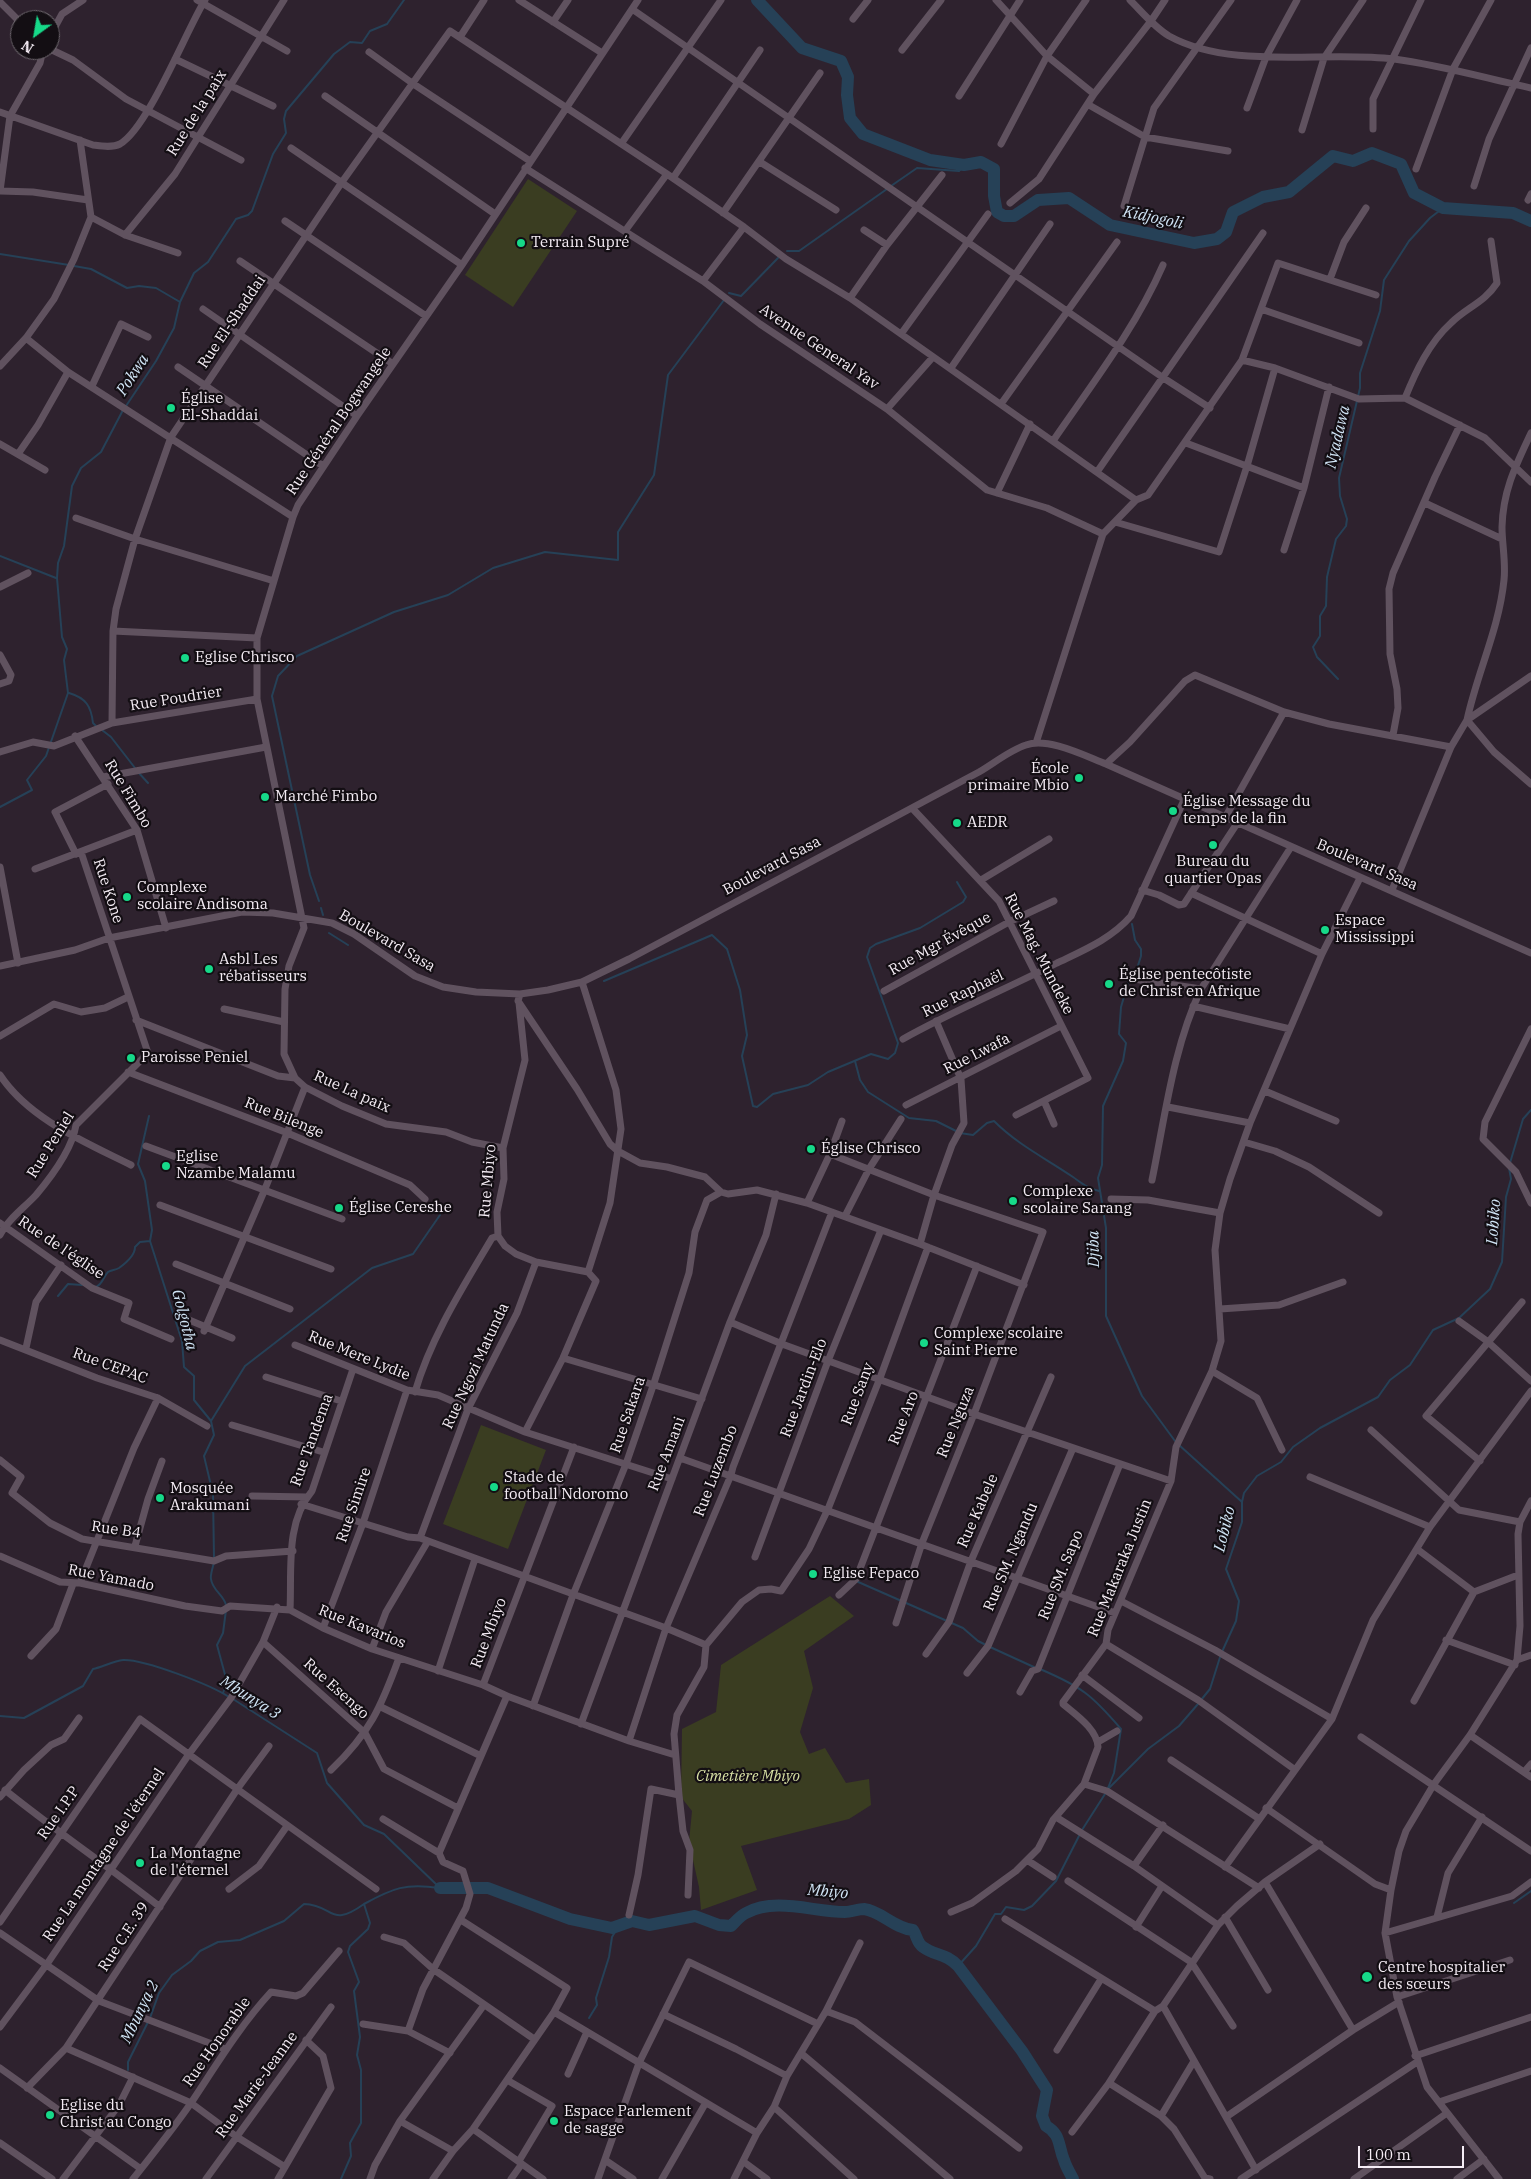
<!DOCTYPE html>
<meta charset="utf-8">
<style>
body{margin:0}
#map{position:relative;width:1531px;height:2179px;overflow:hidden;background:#2e222e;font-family:"IBM Plex Serif",serif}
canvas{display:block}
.north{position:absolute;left:10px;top:10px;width:50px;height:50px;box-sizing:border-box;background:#130e13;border:1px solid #6d676d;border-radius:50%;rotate:212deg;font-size:14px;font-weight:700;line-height:20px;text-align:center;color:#f5edf5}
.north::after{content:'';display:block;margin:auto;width:18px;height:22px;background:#16d989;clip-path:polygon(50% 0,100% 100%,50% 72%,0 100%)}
.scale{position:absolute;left:1358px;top:2146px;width:106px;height:22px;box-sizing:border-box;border:2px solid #f5edf5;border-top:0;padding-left:6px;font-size:15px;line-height:18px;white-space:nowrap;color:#f5edf5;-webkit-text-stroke:4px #130e13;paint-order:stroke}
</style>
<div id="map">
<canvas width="1531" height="2179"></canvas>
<div class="north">N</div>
<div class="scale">100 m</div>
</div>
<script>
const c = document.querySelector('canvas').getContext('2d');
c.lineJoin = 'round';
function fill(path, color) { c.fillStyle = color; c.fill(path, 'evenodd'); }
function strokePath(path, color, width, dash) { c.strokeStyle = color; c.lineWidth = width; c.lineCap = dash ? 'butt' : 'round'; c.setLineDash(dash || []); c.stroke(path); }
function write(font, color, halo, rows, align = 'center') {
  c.font = font + ' "IBM Plex Serif",serif'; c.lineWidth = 4.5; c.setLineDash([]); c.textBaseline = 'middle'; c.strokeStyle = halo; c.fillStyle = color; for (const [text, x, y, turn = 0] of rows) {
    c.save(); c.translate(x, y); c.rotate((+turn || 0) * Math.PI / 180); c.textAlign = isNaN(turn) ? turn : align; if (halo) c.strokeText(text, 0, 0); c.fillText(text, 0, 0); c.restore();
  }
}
fill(new Path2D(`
 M528,179L577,211L513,307L465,275Z
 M481,1425L546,1450L508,1549L443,1524Z
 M830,1596L854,1616L804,1651L813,1688L800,1732L809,1754L825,1748L846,1783L869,1779L871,1805L849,1819L741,1846L757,1890L701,1910L699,1887L689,1842L692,1811L681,1797L682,1729L716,1712L721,1665Z`), '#3a3d21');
strokePath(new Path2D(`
 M891,186L917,168L959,171L964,165
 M787,251H799L887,189
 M0,254L69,265
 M74,266L91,269L127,288L139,286L156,288L180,302
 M729,293L741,296L778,258
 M126,406L156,361L174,328L180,302L194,273L208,262L236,219L248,215L252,211L273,154L286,133L284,119L286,111L334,54L350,42L362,43L370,31L387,24L404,0
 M0,556L56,578
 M1338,679L1317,657L1313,647L1320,636V616L1326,606L1327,577L1336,539L1346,526L1347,519L1340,496L1339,478L1360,388V373L1380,311L1384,280L1409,241L1430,218L1443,208
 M69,693C86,698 91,706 93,723L96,726
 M102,730L111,737L135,768
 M138,772L148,783
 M0,807L32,790L27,780L46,756L68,693L64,660L67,649L62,637L57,578L58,563L64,546L72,486L81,468L101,452L123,410
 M319,901L310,875L272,696L278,676L297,656L394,612L448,595L493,568L545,552L618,560V532L654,475L668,375L724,300
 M321,908L323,915
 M1132,924L1135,940L1141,949V956L1135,975L1129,980L1121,1007L1119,1034L1126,1043L1123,1061L1103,1106L1102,1165L1098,1178L1106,1228V1316L1142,1396L1175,1441
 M329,933L348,945
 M604,981L712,935L727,949L740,990L747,1035L742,1056L753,1106L757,1107L773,1094L808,1085L828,1072L871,1054L888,1059L895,1053L898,1043L867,957L870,948L876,944L920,928L963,902L966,897L957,882
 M855,1061L860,1080L868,1092L909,1118L936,1121L956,1131
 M149,1116L138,1164L145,1181L152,1230L150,1241L182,1341L184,1367L194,1376V1400L211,1421L214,1435L204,1456L213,1494L214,1558
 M960,1133L973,1135L987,1123L994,1121C1018,1145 1045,1158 1073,1177C1083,1184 1087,1188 1099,1191
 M1510,1163L1523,1119L1531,1110
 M96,1287C103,1284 103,1277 108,1272C111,1270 116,1270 119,1268C126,1263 135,1255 135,1247L140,1242L150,1241
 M58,1296L68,1284L82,1285
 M211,1421L245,1366L372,1268L413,1254L440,1215
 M1179,1445L1242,1502
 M214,1562C213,1567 210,1575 211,1579C212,1590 224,1595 226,1605
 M845,1576L852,1579
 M856,1581L963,1628L978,1641L986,1645
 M990,1647L1036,1668
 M1040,1669C1082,1687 1092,1695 1121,1729L1114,1773L1108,1788
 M223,1693L227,1682L217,1645L223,1633L226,1610
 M233,1699L317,1753L327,1783L364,1825L384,1834L440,1888
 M1201,1700L1210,1689L1221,1654L1236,1621L1239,1601L1226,1569L1242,1522V1502L1244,1493L1257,1476L1281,1462L1293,1447L1320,1428L1378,1397L1390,1380L1410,1365L1433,1330L1459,1318L1490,1289L1502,1262L1506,1197L1511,1179L1509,1168
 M0,1716L24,1718L83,1686L93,1669C102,1667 114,1661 123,1660C144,1659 211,1685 229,1697
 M1107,1790L1148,1749L1179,1726L1198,1704
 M1082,1830L1105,1794
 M1514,1903L1531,1891
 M958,1966L976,1946L995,1914H1001L1006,1907L1024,1910L1032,1906L1056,1881L1080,1834
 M150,2018L159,1993L172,1975L191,1961L200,1951L218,1942L240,1940L284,1921L304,1904C335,1905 329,1929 364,1904
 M589,2018L597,2005L596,1998L609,1957L612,1937L618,1927
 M128,2070V2062L148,2022
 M341,2179L351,2156L350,2143L361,2123V2070L357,2055L360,2037L354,1991L359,1982L348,1952L350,1946L368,1929L370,1923L364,1904C393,1888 406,1883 439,1888`), '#264157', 2);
strokePath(new Path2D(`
 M757,0L802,48L841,61L848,77L847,95L850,118L863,134L930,160L964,165L981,162L994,169V196L997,212L1004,216H1014L1038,200L1069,198L1110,225L1194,243L1217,239L1226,232L1233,212L1263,197L1289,192L1333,156L1353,161L1372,153L1401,164L1414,193L1443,208L1513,213L1531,221
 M440,1888H488L570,1919L612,1928L632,1921L649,1925L695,1916L719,1925L731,1926C735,1922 740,1916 746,1913C776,1897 813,1912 845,1912C851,1912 858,1909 864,1909C881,1911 894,1928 913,1930C917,1936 917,1943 923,1947C935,1956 946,1953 958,1966L1022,2051L1047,2090L1042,2116L1046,2126C1061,2134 1058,2146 1064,2160C1066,2167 1070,2173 1073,2179`), '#264157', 12);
strokePath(new Path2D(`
 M197,0L287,51
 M519,0L602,53
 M996,0L1047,56L1094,94
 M1130,0C1142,12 1154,27 1169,36C1233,71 1324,50 1394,59C1440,65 1485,78 1531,88
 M0,2L20,22
 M632,9L1162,377L1210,408
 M853,19L868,0
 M553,22L568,0
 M50,36L62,14L83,0
 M460,37L484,0
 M50,49L73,60L126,99L241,160
 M902,50L941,0
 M369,52L412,83L530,161
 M175,59L273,106
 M325,96L495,214
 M959,96L1020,0
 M1089,105L1145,137L1228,151
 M1247,108L1266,57L1297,0
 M0,112L93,145C101,146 112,148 120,144C148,128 186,31 205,0
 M1373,129V99L1421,0
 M1302,130L1324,58L1363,0
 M621,144L721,0
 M1001,144L1047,56L1086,0
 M291,148L462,265
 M760,162L836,210
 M525,168L703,281L760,324L887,409L987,490L1047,508L1103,534
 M1416,169L1453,69L1491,0
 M673,178L760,50
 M1474,186L1489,139L1531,48
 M0,191L10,116L40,63L43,50
 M0,191L33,192L88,200
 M1528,200L1531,194
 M1010,203L1039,179L1094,94L1151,21L1165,0
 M1124,206L1154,108L1231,0
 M723,213L820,73
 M91,217L125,235L178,253
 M285,221L426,316
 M864,230L887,245
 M625,231L667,174
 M125,235L175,174L284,0
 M240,261L393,364
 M1330,279L1344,242L1366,208
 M703,281L744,227
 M850,298L887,245L942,175
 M203,309L357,416
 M1261,309L1359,343
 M901,334L988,214
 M26,338L68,372L293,517
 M1242,360L1278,263L1376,295
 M0,366L26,338L54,299L74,259L91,217L80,140
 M178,367L323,466
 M951,368L1050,224
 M92,386L121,324L148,337
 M1405,398C1416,371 1429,343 1451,323C1467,307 1484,303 1497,283L1491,241
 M1001,404L1117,242
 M887,409L933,357
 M1531,433C1516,465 1503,490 1502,527C1502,544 1506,563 1504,580C1499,629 1477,673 1467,720L1494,752L1531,784
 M1053,441C1092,384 1135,329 1163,265
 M1186,443L1304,488
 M0,444L45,470
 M18,454L38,425L68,372
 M1097,472L1263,233
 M997,493L1030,424
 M1425,503L1502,539
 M76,518L135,539L274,581
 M1115,522L1219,552L1247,466L1275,368
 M1284,550L1304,488L1329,387
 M0,587L28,573
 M113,631L257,638
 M0,655L11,675L9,681L0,684
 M112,723L113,631L116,609L135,539L171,437L342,182L450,31L667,174L744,227L786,259L850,298L1136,500
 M1393,735L1398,708L1397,689L1390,654L1389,589L1393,573L1435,477L1460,425
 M75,736L137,830L166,928
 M1036,743L1103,534L1136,500L1148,495L1242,360L1275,368L1359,399L1405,398L1485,438L1531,482
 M0,752L33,742L54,746L112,723L257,699
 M1106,764L1130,742L1185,681L1195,675L1284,712L1329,724L1451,747
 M103,777L266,747
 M912,808L999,901L1088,1078L1016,1115
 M1226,816L1284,712
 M76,854L55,812L108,784
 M0,867L18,963
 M35,869L137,830
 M981,880L1049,839
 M1142,890L1159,895L1179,905L1184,904L1238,822
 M1392,890L1451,747L1467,720L1531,676
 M1191,893L1322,954
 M0,966L75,950L109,938L242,912L273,913L332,923L354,934L415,976L443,987L476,992L520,994L548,990L582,982L629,959L979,772C993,764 1010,750 1026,745C1048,737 1085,756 1106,764L1531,953
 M1134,979L1201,989
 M884,991L1009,922L1054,901
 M520,994L518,1001L577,1089L610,1144L618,1151L640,1163L667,1167L705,1177L721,1192L728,1194L757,1190L807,1203L920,1244L1024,1285
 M519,1003L525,1060L503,1148L504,1179L497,1212L498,1236L505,1246L516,1254L536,1262L588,1272
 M1193,1006L1290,1029
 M224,1009L284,1022
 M136,1020L278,1076L295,1078
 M1531,1029L1485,1122L1483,1139L1516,1172L1531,1203
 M0,1036L54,1004L81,1012L105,1008L128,997
 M903,1039C953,1011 1006,989 1057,963C1084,950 1111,939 1131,916L1185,798
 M128,1072L285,1132L410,1185L425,1199
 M0,1075C29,1119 85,1142 131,1165
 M1265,1091L1336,1121
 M1044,1101L1054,1124
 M906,1105L1061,1026
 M1168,1107L1250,1123
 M1244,1142L1275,1151L1309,1167L1379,1213
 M146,1146L342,1219
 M503,1148L472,1142L446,1132L386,1124L342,1106L305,1087L295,1078L284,1054L285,989L289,966L304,928L257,699V638L293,517L298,505L357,416L462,265L638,0
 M830,1154L934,1195L1043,1232L974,1414L922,1543L896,1623
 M1152,1180C1165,1117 1173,1048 1201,989L1291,847
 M1111,1199L1148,1200L1220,1213
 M807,1203L830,1154L842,1121
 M160,1205L331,1269
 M845,1216L869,1169L901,1119
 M0,1223L92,1288L129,1303L124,1319L171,1339
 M0,1235C8,1219 24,1208 36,1195C52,1176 72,1150 76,1125L148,1053L81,852
 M920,1244L934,1195L952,1145L964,1123L961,1079L936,1021
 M176,1264L290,1309
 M1220,1309L1279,1305L1343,1282
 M182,1317L232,1338
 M1459,1321L1487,1341L1531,1381
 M730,1322L782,1344L974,1414L1171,1481
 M204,1331L265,1189L305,1087
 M0,1340L97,1378L158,1398L207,1426
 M295,1345L407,1390L438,1395L525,1432L672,1479
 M26,1348L36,1302L61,1265
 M563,1358L702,1399
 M1212,1371L1257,1398L1282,1450
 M266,1377L341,1401
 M415,1392C431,1337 463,1287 492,1238L498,1236
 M232,1425L323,1452
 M1371,1430L1459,1510L1520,1522
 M525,1432L563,1358L596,1281L588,1272L610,1203L621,1129L616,1090L582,982
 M680,1458L1115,1613
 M0,1460L21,1477L12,1493L50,1523L82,1539L214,1561L226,1556L293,1551
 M1480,1461L1426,1416L1522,1302
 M1310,1477L1430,1527
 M252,1496L307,1497
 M301,1504L408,1537L420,1538L666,1628L706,1645
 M420,1538L468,1409L517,1313L536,1262
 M135,1546L148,1499L162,1461
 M1417,1549L1474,1592
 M0,1556L60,1582L80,1583L185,1606L222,1611L230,1606L290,1610L323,1628L372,1649L483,1685
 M755,1557L828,1361L881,1230
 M80,1583L134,1448L158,1398
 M839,1595L856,1579L977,1266
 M1121,1601L1215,1650L1332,1719
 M290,1610C292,1570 285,1523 312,1491L353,1369
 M323,1628L363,1523L407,1390
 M1446,1640L1515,1665
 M263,1642L365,1733L384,1769L458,1808
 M1106,1644L1198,1700L1294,1769
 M372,1649L386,1612L428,1541
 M926,1654L949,1622L971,1561L1051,1377
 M31,1656L56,1629L73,1584
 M1517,1660L1531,1655
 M438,1671L475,1559
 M967,1673L988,1646L1073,1448
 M1082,1675L1139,1718
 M1020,1692L1032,1671L1038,1669L1120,1464
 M507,1696L629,1741L675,1755
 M1414,1701L1474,1592L1518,1575
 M533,1706L573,1595L626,1464L654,1383L689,1273L695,1232L707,1200L721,1192
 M381,1707L481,1756
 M581,1724L730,1322L766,1235L776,1194
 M1470,1735L1531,1777
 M1361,1737L1531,1851
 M629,1741L666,1628L731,1475L733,1467L832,1212
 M1098,1742L1117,1731
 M1171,1760L1258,1818
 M331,1770C370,1733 381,1707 399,1658
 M1524,1772L1531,1764
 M1084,1784L1107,1791L1259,1888
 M5,1790C56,1831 109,1867 160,1907
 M0,1797L24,1770L51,1745L64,1739L79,1718
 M1266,1808L1375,1884L1391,1890
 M1056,1817L1134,1866L1218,1925
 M383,1819L439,1853
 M1027,1860L1053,1877
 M1134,1866L1163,1825
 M1225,1867L1332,1719L1373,1620L1430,1527L1531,1391
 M1068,1881L1191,1962L1233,2026
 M1265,1882L1353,2030
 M229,1889L259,1866L287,1826
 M688,1895L690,1850L683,1831L679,1795L674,1734L677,1715L704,1667L706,1645L742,1602L759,1590L771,1589L781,1591L809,1549L828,1509L880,1378L928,1247
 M951,1912L972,1903L1016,1871L1038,1849L1053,1820L1084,1784L1098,1747C1097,1729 1076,1715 1063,1704V1702L1106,1644L1108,1630L1171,1481L1176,1447L1212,1371L1221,1341L1215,1250L1220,1213L1230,1179L1250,1123L1290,1029L1322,954L1360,878
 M629,1915L638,1875L651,1789L679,1795
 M1225,1917L1268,1990
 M1437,1917L1448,1873L1482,1817
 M1005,1919L1155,2011
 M0,1922L140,1719L376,1889
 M1136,1927L1162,1886
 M0,1933L99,2001L225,2049
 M1385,1933L1512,1896L1531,1882
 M384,1937L404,1943L433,1969L534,2039
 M1397,1997L1510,1960
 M1163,2006L1256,2170
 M826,2011L855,2022L1019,2148
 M554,2012L757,2133
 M663,2014L736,2049L787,2076
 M363,2024L408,2031L450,2053
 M0,2027L47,1964L189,1754L231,1698L263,1642L277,1607
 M408,2031L423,1989L466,1908L470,1894L463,1871L443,1862L439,1853L507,1696L483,1685L574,1447
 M66,2048L191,2103L237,2137L285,2167
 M1057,2050L1101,1979
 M802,2054L950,2179
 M1415,2056L1531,2017
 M0,2068L141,2169
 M568,2074L587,2032
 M507,2080L552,2106L519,2161
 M1109,2083L1161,2116L1174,2129L1205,2178L1210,2179
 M27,2088L66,2048L238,1788L269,1746
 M1439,2102L1531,2071
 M774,2107L854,2179
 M1161,2116L1194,2061
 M1226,2117L1353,2030L1399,2002
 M400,2121L453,2151
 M473,2129L543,2179
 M1072,2132L1109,2083L1155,2011L1163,2006L1218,1925L1237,1906L1265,1882L1320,1844
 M0,2143L52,2179
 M605,2160L633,2179
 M744,2162L767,2179
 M63,2179L119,2105L133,2077
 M133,2179C153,2154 173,2129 191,2103C217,2064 239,2027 271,1992L296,1996L303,1993L339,1951
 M206,2179L331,2007
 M278,2179L331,2088L323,2056L306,2040
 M370,2179L375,2165L400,2121L484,2005
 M433,2179L453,2151L473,2129L554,2012L567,1988L461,1920
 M511,2179L521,2165
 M598,2179L639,2063L689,1962L818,2024
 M662,2179L705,2104
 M734,2179L757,2133L774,2107L787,2076L826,2011L860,1943
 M1241,2179L1417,2062
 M1354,2179L1447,2113
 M1457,2179L1484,2159
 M1499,2179L1427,2087L1397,1997L1385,1933L1391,1890L1399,1851L1406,1831L1434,1784L1470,1735L1517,1660L1520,1626L1518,1534L1520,1522L1531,1501`), '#60525f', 7);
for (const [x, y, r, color] of [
 [521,243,5,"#16d989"],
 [171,408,5,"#16d989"],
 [185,658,5,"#16d989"],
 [1079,778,5,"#16d989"],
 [265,797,5,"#16d989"],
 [1173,811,5,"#16d989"],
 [957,823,5,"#16d989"],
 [1213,845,5,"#16d989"],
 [127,897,5,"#16d989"],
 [1325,930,5,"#16d989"],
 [209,969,5,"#16d989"],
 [1109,984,5,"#16d989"],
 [131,1058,5,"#16d989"],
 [811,1149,5,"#16d989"],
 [166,1166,5,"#16d989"],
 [1013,1201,5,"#16d989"],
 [339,1208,5,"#16d989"],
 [924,1343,5,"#16d989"],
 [494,1487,5,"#16d989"],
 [160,1498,5,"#16d989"],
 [813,1574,5,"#16d989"],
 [140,1863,5,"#16d989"],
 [1367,1977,6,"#16d989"],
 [50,2115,5,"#16d989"],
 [554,2121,5,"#16d989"]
]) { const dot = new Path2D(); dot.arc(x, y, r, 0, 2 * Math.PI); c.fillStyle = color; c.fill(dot); strokePath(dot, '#130e13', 2); }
write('15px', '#f5edf5', '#130e13', [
 ["Rue de la paix",197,113,-58],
 ["Rue El-Shaddai",232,322,-56],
 ["Avenue General Yav",819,347,34],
 ["Rue Général Bogwangele",339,421,-56],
 ["Rue Poudrier",176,699,-9],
 ["Rue Fimbo",128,794,59],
 ["Boulevard Sasa",1367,865,23],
 ["Boulevard Sasa",772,866,-28],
 ["Rue Kone",108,891,72],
 ["Boulevard Sasa",387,941,30],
 ["Rue Mgr Évêque",940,944,-29],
 ["Rue Mag. Mundeke",1039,954,63],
 ["Rue Raphaël",963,994,-26],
 ["Rue Lwafa",977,1054,-27],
 ["Rue La paix",352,1092,24],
 ["Rue Bilenge",284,1118,22],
 ["Rue Peniel",51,1145,-58],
 ["Rue Mbiyo",488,1181,-85],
 ["Rue de l'église",61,1248,34],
 ["Rue Mere Lydie",359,1356,22],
 ["Rue CEPAC",110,1366,20],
 ["Rue Ngozi Matunda",476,1366,-65],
 ["Rue Jardin-Elo",804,1388,-69],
 ["Rue Sany",858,1394,-69],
 ["Rue Sakara",628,1415,-71],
 ["Rue Aro",904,1418,-68],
 ["Rue Nguza",956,1422,-68],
 ["Rue Tandema",312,1440,-70],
 ["Rue Amani",667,1454,-69],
 ["Rue Luzembo",716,1471,-69],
 ["Rue Simire",354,1505,-71],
 ["Rue Kabele",978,1511,-66],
 ["Rue B4",116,1530,8],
 ["Rue SM. Ngandu",1011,1557,-67],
 ["Rue Makaraka Justin",1120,1568,-68],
 ["Rue SM. Sapo",1061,1575,-68],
 ["Rue Yamado",111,1578,11],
 ["Rue Kavarios",362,1627,22],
 ["Rue Mbiyo",489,1633,-69],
 ["Rue Esengo",336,1689,42],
 ["Rue I.P.P",59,1813,-55],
 ["Rue La montagne de l'éternel",104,1855,-56],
 ["Rue C.E. 39",124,1937,-57],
 ["Rue Honorable",217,2042,-55],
 ["Rue Marie-Jeanne",257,2085,-54]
]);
write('15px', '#f5edf5', '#130e13', [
 ["Terrain Supré",531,243],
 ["Église",181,399],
 ["El-Shaddai",181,416],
 ["Eglise Chrisco",195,658],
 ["École",1069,769,"right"],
 ["primaire Mbio",1069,786,"right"],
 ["Marché Fimbo",275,797],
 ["Église Message du",1183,802],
 ["temps de la fin",1183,819],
 ["AEDR",967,823],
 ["Bureau du",1213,862,"center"],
 ["quartier Opas",1213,879,"center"],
 ["Complexe",137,888],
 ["scolaire Andisoma",137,905],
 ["Espace",1335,921],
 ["Mississippi",1335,938],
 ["Asbl Les",219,960],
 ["rébatisseurs",219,977],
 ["Église pentecôtiste",1119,975],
 ["de Christ en Afrique",1119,992],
 ["Paroisse Peniel",141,1058],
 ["Église Chrisco",821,1149],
 ["Eglise",176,1157],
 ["Nzambe Malamu",176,1174],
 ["Complexe",1023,1192],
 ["scolaire Sarang",1023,1209],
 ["Église Cereshe",349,1208],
 ["Complexe scolaire",934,1334],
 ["Saint Pierre",934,1351],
 ["Stade de",504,1478],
 ["football Ndoromo",504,1495],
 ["Mosquée",170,1489],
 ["Arakumani",170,1506],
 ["Eglise Fepaco",823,1574],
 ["La Montagne",150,1854],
 ["de l'éternel",150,1871],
 ["Centre hospitalier",1378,1968],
 ["des sœurs",1378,1985],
 ["Eglise du",60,2106],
 ["Christ au Congo",60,2123],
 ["Espace Parlement",564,2112],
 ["de sagge",564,2129]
], 'left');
write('italic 15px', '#d8e1a4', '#130e13', [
 ["Cimetière Mbiyo",748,1777]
]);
write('italic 16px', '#d1e5f6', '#130e13', [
 ["Kidjogoli",1153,218,12],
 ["Pokwa",133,375,-57],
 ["Nyadawa",1338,437,-77],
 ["Lobiko",1494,1222,-86],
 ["Djiba",1094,1249,-91],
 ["Golgotha",184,1320,76],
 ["Lobiko",1225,1529,-76],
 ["Mbunya 3",250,1698,32],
 ["Mbiyo",828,1892,5],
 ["Mbunya 2",140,2012,-64]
]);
</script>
